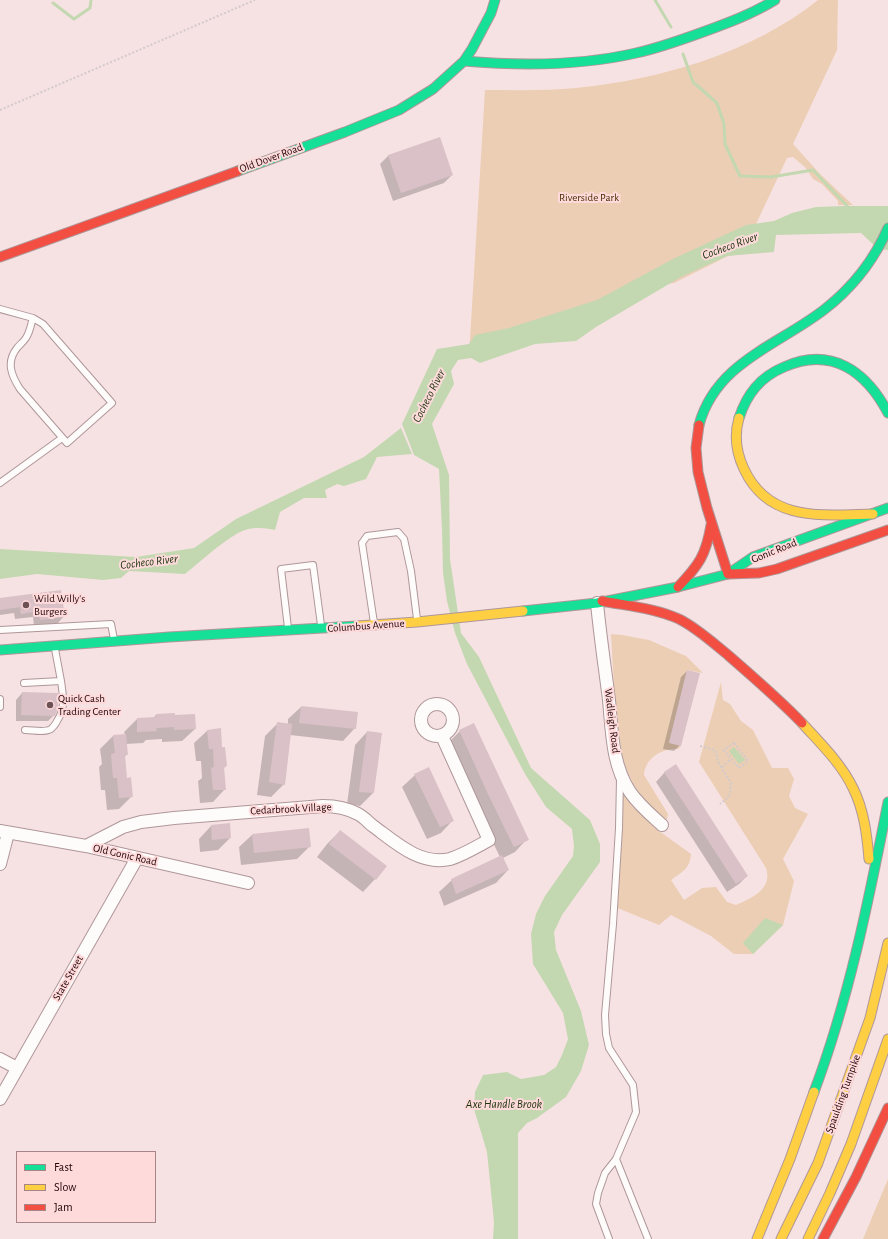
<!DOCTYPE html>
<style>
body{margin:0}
#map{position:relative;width:888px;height:1239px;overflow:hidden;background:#f7e2e3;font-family:"Alegreya Sans",sans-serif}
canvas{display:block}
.legend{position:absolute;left:16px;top:1151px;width:140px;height:72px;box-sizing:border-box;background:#ffdadb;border:1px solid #a68487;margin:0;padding:5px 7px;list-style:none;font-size:12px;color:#210408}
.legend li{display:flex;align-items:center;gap:8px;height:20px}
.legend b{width:20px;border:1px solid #a68487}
</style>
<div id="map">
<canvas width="888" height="1239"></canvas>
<ul class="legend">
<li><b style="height:5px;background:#16e098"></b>Fast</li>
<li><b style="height:5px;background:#ffcf43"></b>Slow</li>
<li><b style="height:5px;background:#f24e42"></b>Jam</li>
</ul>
</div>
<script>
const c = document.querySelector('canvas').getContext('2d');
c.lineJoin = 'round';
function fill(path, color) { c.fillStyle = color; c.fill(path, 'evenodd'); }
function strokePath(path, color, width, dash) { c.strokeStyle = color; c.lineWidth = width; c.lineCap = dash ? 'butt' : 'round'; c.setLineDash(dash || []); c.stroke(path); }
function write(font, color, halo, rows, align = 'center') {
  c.font = font + ' "Alegreya Sans",sans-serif'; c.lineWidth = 4; c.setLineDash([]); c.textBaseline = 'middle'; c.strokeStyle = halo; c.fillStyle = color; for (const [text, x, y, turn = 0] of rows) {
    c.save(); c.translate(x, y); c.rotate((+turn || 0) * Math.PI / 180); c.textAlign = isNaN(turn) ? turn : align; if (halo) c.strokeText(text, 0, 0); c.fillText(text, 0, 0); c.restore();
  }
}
fill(new Path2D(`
 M818,0H838L837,50L793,144L821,175L853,205H838V201L822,184L813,179L805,167L793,157L787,158L742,254L728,256L674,283L666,284L469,356L485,90C515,90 546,91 576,88C659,80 752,53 818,0Z
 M611,634L622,635L649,640L665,647L686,656L703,673L687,670L669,742L681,746L678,749C662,748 645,758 644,775L668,814L667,819H662C637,795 624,772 617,738Z
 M721,682L723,700L730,704L741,721L753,730L772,768H788L794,779L789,796L795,808L808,814L783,859L794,881L783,925L753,954H734L711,936L671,915L659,925L615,907L621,796L625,791L643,816L659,831L691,854C690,869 682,872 671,880L684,900L702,888L716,887L727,902L736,905C752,898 773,889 766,868L699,762Z
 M888,1179V1239H863Z`), '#ebceb3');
fill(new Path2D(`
 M844,206H888V250L878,249L861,233L776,235L774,252L727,256L681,277L596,327L576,341L535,344L480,363L471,358L458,360L451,371L454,384L432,424L449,475L450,559L461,633L479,657L531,768L590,820L600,844V862L562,915L554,932L556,950L581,1011L589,1045L581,1071L566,1097L537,1118L527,1123L518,1133V1239H493L494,1222L487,1152L474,1109L475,1092L483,1075L507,1072L521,1079L544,1075L556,1067L562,1055L568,1039L563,1013L533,964L531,934L536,914L545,896L573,856L574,846L572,829L546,807L525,774L467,664L455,633L447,601L443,573L442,530L439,469L414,455L402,424L437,349L469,344L475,335L509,328L597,300L673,259L746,225L774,221L792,213L816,207Z
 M401,428L412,454L377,457L366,479L344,486L337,484L325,490L327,498H304L280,512L275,530C265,528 255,527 245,530C228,536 200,562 185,574L129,571L121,578L103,580L37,574L0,579V549L136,557L194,548L236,519L364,457Z
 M734,747L745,760L739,764L729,751Z
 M765,918L783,925L753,954L743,943Z`), '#c3d8b1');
fill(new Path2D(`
 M440,138L452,175L444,183L393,201L380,164L388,156Z
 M0,599L64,616L58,623L34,626L33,617L15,619L14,613L0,615Z
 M687,671L680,745L674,751L663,749L681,677Z
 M22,693L54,715L48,721H16V700Z
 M301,707L355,728L343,741L290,735L284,784L271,797L257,795L265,736L278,723L288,724V719Z
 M156,715L174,716L195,729L182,741L162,742V739L146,740L143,743L126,744L127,754L124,758L126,779L132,796L119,809L107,810L105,790H101L99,767L102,764L100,749L113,736L125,735L124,732L137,719L153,718Z
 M220,729L221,748L226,766L223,769L225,789L213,802L200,803L198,781L202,778L201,761H196L194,743L207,731Z
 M460,731L527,839L515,852L503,858L508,870L496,883L444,906L439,892L452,880L500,857L475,806L447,744Z
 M367,732L381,734L373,793L360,806L347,804L355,745Z
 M676,766L747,876L739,884L727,892L656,782L664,773Z
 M415,775L453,820L441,833L427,839L402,787Z
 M211,826L230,838L218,850L200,852L199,839Z
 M308,829L310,846L297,859L241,865L239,847L252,835Z
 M340,831L375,879L363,892L317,857L327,844Z`), '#0003');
strokePath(new Path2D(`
 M655,0L671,27
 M53,3L74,19L90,8L91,0
 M683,54L693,82L717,103L724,124L725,144L740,176L771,177L813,170L850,209`), '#c3d8b1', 3);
fill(new Path2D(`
 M440,137L453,175L401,193L388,155Z
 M61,590L65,617L40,620L38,611L21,614L20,607L0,610V598Z
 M687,670L700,673L681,746L669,743Z
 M22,692L58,693V708L55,716L21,715Z
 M301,706L358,712L356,729L299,723Z
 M175,713V715L195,714L196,729L174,730V727L156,728L157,731L137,732V718L156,717V714Z
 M277,722L292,724L285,785L269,782Z
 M474,723L529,840L514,847L488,794L459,730Z
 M221,728L222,747H225L227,766L224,767L226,790H213L211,768L214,767L213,749H209L207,730Z
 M367,731L382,733L374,793L359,792Z
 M126,734L128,755H125L127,778L131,777L133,797L119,798L117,778H113L111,754L115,753L113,735Z
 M676,764L748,876L736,884L664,772Z
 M429,767L454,821L440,827L414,774Z
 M230,823L231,838L212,840L211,825Z
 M309,828L311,847L254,853L252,834Z
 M340,830L387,866L376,880L329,844Z
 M502,855L509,870L456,894L451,879Z`), '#dac1c7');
const lane = new Path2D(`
 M0,309L33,318L43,324L112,403L67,443L20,389C11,375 6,362 17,348C20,344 25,341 27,336C30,331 31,324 33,318
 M0,483L62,438
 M374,623L362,543L367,536L398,532L404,539L411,571L417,619
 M288,628L281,569L313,565L321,625
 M0,630L111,624L114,639
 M24,683L61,681L55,649
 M0,699V707
 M25,730C33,730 45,733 51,729C53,727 56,724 57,721C66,708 63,696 61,681
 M616,1159L648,1239
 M609,1239L596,1204L598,1193L605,1173L616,1159L636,1112L633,1085L609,1048L606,1034L605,1015L613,924L619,828L620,779`);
const street = new Path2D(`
 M597,603C600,635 605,668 609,700C612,732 612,765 630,792C639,805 651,815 662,825
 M421 720a16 16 0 1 1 32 0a16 16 0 1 1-32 0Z
 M0,831L86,846L248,883
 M86,846L123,827L141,822L174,818L323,806C335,806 347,808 358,814C364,817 368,822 373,826C395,842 420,866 450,859C463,855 476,847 489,840L442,736
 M0,864L8,833
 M0,1059L17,1068
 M0,1099L137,858`);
const fast = new Path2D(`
 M464,61C521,66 580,66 636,53C659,48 681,40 703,32C728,23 752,14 775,0
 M238,171L345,132L399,110L433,89L464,61L472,49L491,13L495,0
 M739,418C747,394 760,377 784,367C831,346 866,371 888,413
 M699,425C716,362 779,345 825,309C853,287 874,260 888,228
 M728,574L753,557L888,508
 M523,611L597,603L678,587L728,574
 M0,650L169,637L357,626
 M814,1092C849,999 869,899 888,802`);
const slow = new Path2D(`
 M739,418C734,435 736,452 744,469C769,523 823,515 873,514
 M357,626L417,622L523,611
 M802,723C820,743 841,763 853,788C864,810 867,835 869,859
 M757,1239L790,1159L814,1092
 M781,1239L818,1163L870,1018L888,943
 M808,1239L830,1193L851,1144L888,1039`);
const jam = new Path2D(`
 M0,257L238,171
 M699,425L696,448L698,472L707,508L728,574
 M728,574L759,573L777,569L888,530
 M678,587C699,565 706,555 711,525
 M602,601C628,606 655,608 679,619C697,628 712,642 728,655C753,677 779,699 802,723
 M823,1239L856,1177L888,1108`);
strokePath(lane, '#af9799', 8);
strokePath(street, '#af9799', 14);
strokePath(fast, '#af9799', 11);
strokePath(slow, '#af9799', 11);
strokePath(jam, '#af9799', 11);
strokePath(new Path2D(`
 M0,110L255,0
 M734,743L748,761L739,768L724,750Z
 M700,746L712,749L716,752L718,762L731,783L730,793L728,797L720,804
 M722,767L731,759`), '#d2cacb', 2, [2, 2]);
strokePath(lane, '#fefbfb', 6);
strokePath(street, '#fefbfb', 12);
strokePath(fast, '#16e098', 9);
strokePath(slow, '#ffcf43', 9);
strokePath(jam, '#f24e42', 9);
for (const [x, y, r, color] of [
 [26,605,4,"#6c5255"],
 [50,705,4,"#6c5255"]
]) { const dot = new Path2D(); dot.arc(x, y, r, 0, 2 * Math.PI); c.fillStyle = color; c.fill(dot); strokePath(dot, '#ffdadb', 1.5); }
write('11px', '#210408', '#ffdadb', [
 ["Old Dover Road",271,158,-20],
 ["Gonic Road",774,551,-22],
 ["Columbus Avenue",366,626,-4],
 ["Wadleigh Road",612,721,83],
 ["Cedarbrook Village",291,809,-3],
 ["Old Gonic Road",125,855,13],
 ["State Street",68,978,-60],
 ["Spaulding Turnpike",843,1094,-70]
]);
write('11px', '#482e00', '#ffdadb', [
 ["Riverside Park",589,198]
]);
write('11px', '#210408', '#ffdadb', [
 ["Wild Willy's",34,599],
 ["Burgers",34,612],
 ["Quick Cash",58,699],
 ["Trading Center",58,712]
], 'left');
write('italic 12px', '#1a330c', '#ffdadb', [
 ["Cocheco River",730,246,-20],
 ["Cocheco River",429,396,-63],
 ["Cocheco River",149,562,-7],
 ["Axe Handle Brook",504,1104]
]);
</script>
